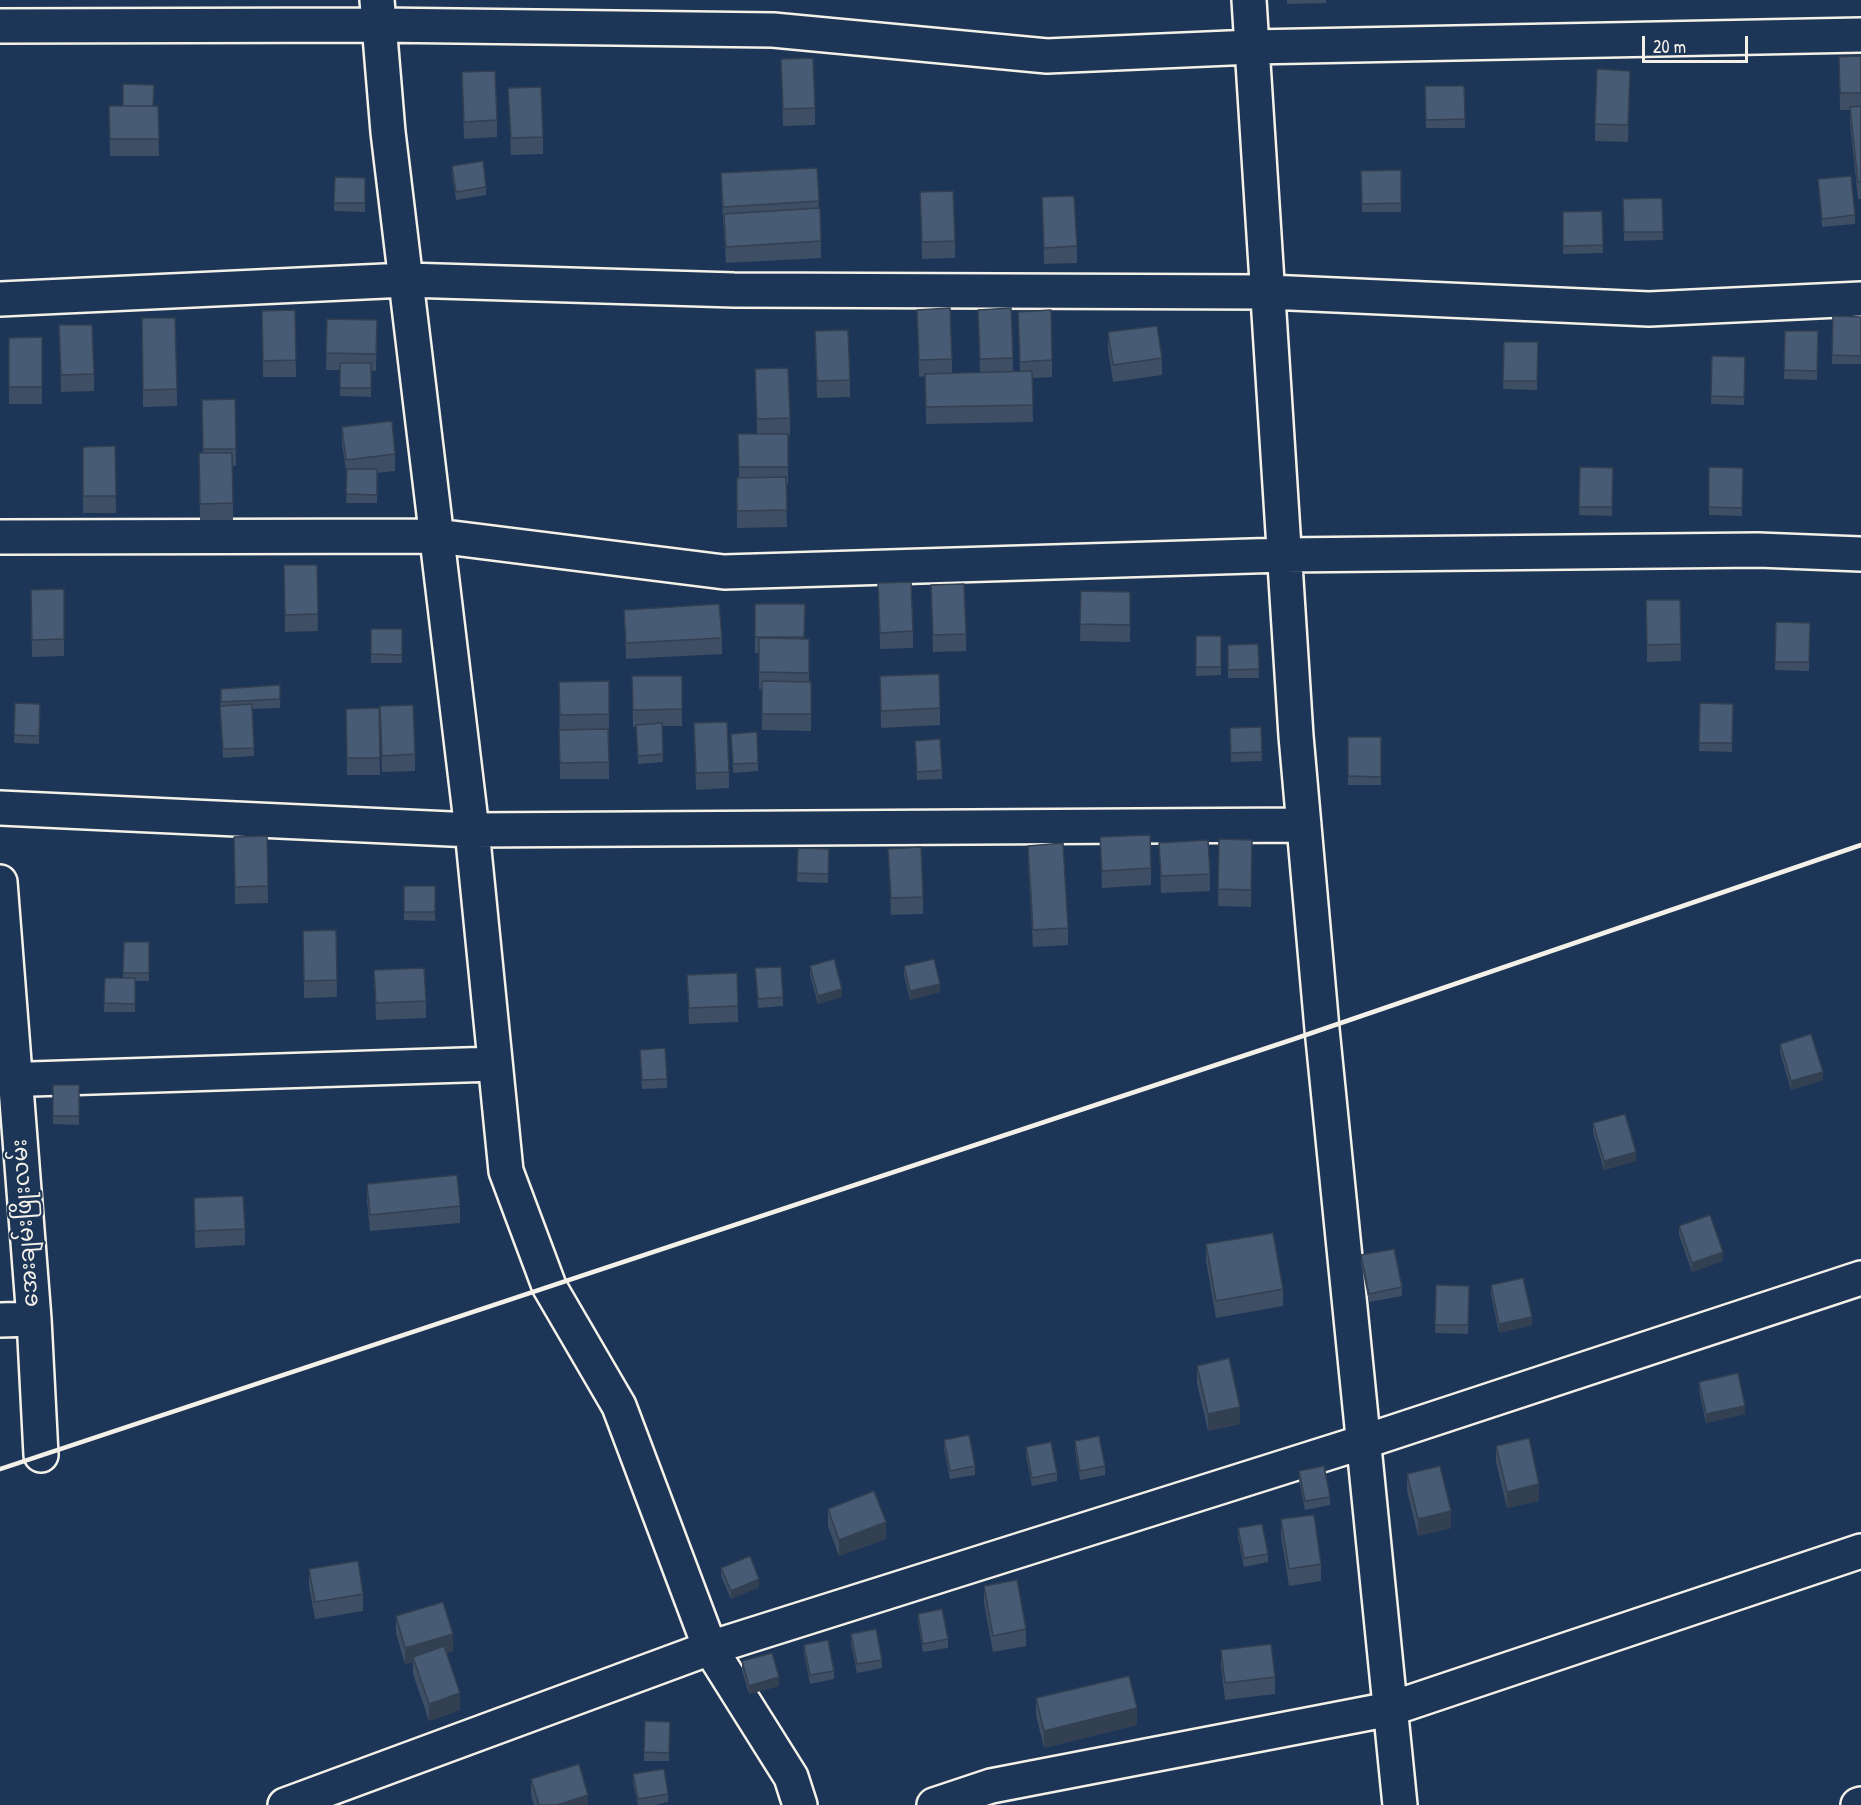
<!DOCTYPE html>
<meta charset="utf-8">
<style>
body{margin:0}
#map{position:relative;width:1861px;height:1805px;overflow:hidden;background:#1d3557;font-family:"Patrick Hand",sans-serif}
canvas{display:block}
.scale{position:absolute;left:1642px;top:36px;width:106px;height:27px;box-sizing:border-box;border:3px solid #f4f1e8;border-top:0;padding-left:8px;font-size:18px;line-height:21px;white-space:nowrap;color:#f4f1e8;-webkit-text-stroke:4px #1d3557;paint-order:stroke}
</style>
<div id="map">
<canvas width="1861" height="1805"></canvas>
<div class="scale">20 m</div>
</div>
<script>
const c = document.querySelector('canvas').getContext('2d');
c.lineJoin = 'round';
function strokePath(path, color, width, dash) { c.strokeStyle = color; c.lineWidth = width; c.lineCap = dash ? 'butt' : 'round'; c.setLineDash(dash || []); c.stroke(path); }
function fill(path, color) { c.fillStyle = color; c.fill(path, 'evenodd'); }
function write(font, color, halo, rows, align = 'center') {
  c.font = font + ' "Patrick Hand","Noto Sans Myanmar",sans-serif'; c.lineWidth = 4.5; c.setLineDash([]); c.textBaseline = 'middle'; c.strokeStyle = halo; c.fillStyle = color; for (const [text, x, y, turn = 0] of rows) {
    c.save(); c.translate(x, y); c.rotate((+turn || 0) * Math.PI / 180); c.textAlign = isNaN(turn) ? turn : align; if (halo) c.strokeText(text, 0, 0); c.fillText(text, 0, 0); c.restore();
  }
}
const street = new Path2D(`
 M377,0L388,132L472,830L506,1171L549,1286L619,1406L710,1648L791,1777L800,1805
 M1249,0L1296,736L1322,1029L1400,1805
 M0,26L379,25L773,30L1047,56L1252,47L1861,35
 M0,299L406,280L734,290L1268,292L1649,309L1861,299
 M0,537L437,536L724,572L1284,555L1758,550L1861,554
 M0,808L472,830L1304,825
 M0,882L34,1319L41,1455
 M0,1080L495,1064
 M0,1320L34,1319
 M285,1805L710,1648L1363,1442L1861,1278
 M934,1805L991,1786L1390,1709L1861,1551
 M1858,1805L1861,1804`);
strokePath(street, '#f4f1e8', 38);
strokePath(street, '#1d3557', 33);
strokePath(new Path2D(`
 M0,1469L1294,1039L1861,845`), '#f4f1e8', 4.5);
fill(new Path2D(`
 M1287,0H1326V3L1287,4Z
 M1861,56V199H1858L1850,123V110H1840L1839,57Z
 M781,59L815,108V125L783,126Z
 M462,72L497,120V137L464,139Z
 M1425,86H1464L1465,128H1426Z
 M508,88L543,137V154L511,155Z
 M1630,88L1628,142L1595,141V124Z
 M109,106H158L159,156H110Z
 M452,166L486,187V195L456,200L452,175Z
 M817,168L819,208L821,241V258L726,263L721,190V173Z
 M1401,170V212H1362L1361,171Z
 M335,177L365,178V212L334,211Z
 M1818,179L1855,215V224L1822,227Z
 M920,192L955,241V258L922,259Z
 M1042,197L1077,246V263L1044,264Z
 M1662,198L1663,240L1624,241L1623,199Z
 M1602,211L1603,253L1563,254V212Z
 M295,310L296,377H263L262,311Z
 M917,310L952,359V373H980L978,310L1013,358V372H1020L1018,312L1052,360V377L1032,378L1033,422L926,424L925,376L919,377Z
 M1833,316L1861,317V364H1832Z
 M327,319L377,320L376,371L371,370V397L340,396V370H326Z
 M59,325L94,374V391L61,392Z
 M815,331L850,380V397L817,398Z
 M1785,331H1818L1817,380L1784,379Z
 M1108,332L1162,358V375L1113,382L1108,349Z
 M142,335L177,389V406L143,407Z
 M42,337V404H9V338Z
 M1504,342H1538L1537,390L1503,389Z
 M1712,356L1745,357L1744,405L1711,404Z
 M755,369L790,418V435H788V484H786L787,527L737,528V478H739L738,434H757Z
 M235,399L236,466H233V520H200L199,453H203L202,400Z
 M342,427L395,454V471L377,473V503H346L347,477L342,444Z
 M115,446L116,513H83V447Z
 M1580,467L1613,468L1612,516L1579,515Z
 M1709,467L1743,468L1742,516L1709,515Z
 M284,565H317L318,631L285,632Z
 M878,583L913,631V648L880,649Z
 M931,585L966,634V651L933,652Z
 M64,589V656L32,657L31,590Z
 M1081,591L1130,592V642L1080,641Z
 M1646,600H1680L1681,661L1647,662Z
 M755,604H805L804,639H809V682H811V731L762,730V689H759V653H755Z
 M624,610L722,638V654L626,659Z
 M1776,622L1810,623L1809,671L1775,670Z
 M371,629H402V663H371Z
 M1196,636H1221V675L1196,676Z
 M1258,644L1259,678H1228V645Z
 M632,676H682V726H662L663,762L638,764L636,726L633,727Z
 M880,676L940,708V725L881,728Z
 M609,681V779H560L559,682Z
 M280,685V708L252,709L254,756L223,758L220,714L221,689Z
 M15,703L40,704L39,744L14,743Z
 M1700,703L1733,704L1732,752L1699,751Z
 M380,706L415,754V771L382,772Z
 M379,708L380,775H347L346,709Z
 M694,723L729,772V788L696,790Z
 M1261,727L1262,761L1231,762L1230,728Z
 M731,734L758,763V771L733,773Z
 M1348,737H1381V785H1348Z
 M915,741L942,770V779L917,780Z
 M267,836L268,903L235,904L234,837Z
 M1100,837L1151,868V885L1102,888Z
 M1219,839L1252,840L1251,907L1218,906Z
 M1159,843L1210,874V891L1161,893Z
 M1028,846L1068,928V945L1033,947L1028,863Z
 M798,848L829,849L828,883L797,882Z
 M888,849L923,897V914L891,915Z
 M404,886H435V921L404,920Z
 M336,930L337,997L304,998L303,931Z
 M124,942H149V981H135V1012H104L105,978H123Z
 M810,966L842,997L818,1004L810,975Z
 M904,966L940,992L910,1000L904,975Z
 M755,968L783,997V1006L758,1008Z
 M374,970L426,1001V1018L376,1020Z
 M687,975L738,1006V1022L689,1024Z
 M1780,1044L1823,1080L1791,1090L1780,1052Z
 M640,1050L667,1079V1088L642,1089Z
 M53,1085H79V1125L53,1124Z
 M1593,1123L1636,1161L1604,1170L1593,1132Z
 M367,1184L460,1206V1223L370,1231L367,1201Z
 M194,1198L245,1229V1245L195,1248Z
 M1679,1226L1723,1261L1692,1272L1679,1235Z
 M1206,1244L1283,1289V1306L1216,1318L1206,1261Z
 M1361,1255L1402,1287V1296L1369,1302L1361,1264Z
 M1436,1285L1469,1286L1468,1334L1435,1333Z
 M1491,1285L1532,1325L1499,1333L1491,1294Z
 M1197,1366L1240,1424L1208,1431L1197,1383Z
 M1699,1382L1745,1414L1706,1423L1699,1390Z
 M944,1440L975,1466V1475L950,1479L944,1449Z
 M1075,1441L1105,1466V1475L1080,1480L1075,1450Z
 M1496,1446L1539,1501L1507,1508L1496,1462Z
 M1026,1447L1057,1473V1481L1032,1486L1026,1456Z
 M1299,1471L1330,1497V1505L1305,1510L1299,1480Z
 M1407,1474L1451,1528L1418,1536L1407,1491Z
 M828,1509L886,1539L839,1556L828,1526Z
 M1281,1519L1321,1564V1581L1289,1586L1281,1536Z
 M1238,1528L1268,1554V1562L1244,1567L1238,1537Z
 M721,1568L759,1587L731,1599L721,1576Z
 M309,1569L363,1594V1611L315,1619L309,1586Z
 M984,1586L1026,1629V1646L993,1652L984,1603Z
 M918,1614L948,1639V1648L923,1652L918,1622Z
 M396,1616L453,1651L447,1653L460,1710L429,1721L413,1674V1662L405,1664L396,1633Z
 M851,1634L882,1660V1668L857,1673L851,1643Z
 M804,1645L834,1671V1679L810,1684L804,1653Z
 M1221,1650L1275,1677V1694L1225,1700L1221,1667Z
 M742,1661L779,1686L749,1694L742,1670Z
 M1036,1698L1137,1725L1044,1748L1036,1715Z
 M645,1721L670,1722L669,1761H644Z
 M633,1774L668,1794V1802L654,1805H638L633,1783Z
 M531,1779L588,1805H534L531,1795Z`), '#3e4e64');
fill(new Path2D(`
 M1630,71V88L1628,142V125Z
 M940,984V992L910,1000V991Z
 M842,989V997L818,1004V996Z
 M1823,1072V1080L1791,1090V1081Z
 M1636,1152V1161L1604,1170V1161Z
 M1723,1252V1261L1692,1272V1263Z
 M1532,1317V1325L1499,1333V1324Z
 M1745,1406V1414L1706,1423V1414Z
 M1240,1407V1424L1208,1431V1414Z
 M1539,1484V1501L1507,1508V1492Z
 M1451,1511V1528L1418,1536V1519Z
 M886,1522V1539L839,1556V1540Z
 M759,1579V1587L731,1599V1591Z
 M453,1634V1651L415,1662L413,1657V1662L405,1664V1648Z
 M779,1677V1686L749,1694V1686Z
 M460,1693V1710L429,1721V1704Z
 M1137,1708V1725L1044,1748V1731Z
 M588,1795V1805H557Z`), '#324051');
const building = new Path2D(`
 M1861,56V93H1840L1839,57Z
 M813,58L815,108L783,109L781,59Z
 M1597,69L1630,71L1628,125L1595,124Z
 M495,71L497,120L464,122L462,72Z
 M123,84L154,85L153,106H123Z
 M1425,86H1464L1465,119L1426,120Z
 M541,87L543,137L511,138L508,88Z
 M109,106H158L159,139H110Z
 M1861,106V182H1858L1850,107Z
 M483,161L486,187L456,192L452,166Z
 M817,168L819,201L723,207L721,173Z
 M1401,170V203L1362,204L1361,171Z
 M1851,176L1855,215L1822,219L1818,179Z
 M335,177L365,178V203H334Z
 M953,191L955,241L922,242L920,192Z
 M1074,196L1077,246L1044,248L1042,197Z
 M1662,198L1663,232H1624L1623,199Z
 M820,208L821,241L726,247L724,214Z
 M1602,211L1603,245L1563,246V212Z
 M950,308L952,359L919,360L917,310Z
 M1011,308L1013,358L980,359L978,310Z
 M295,310L296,360L263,361L262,311Z
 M1051,310L1052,360L1020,362L1018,312Z
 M1833,316L1861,317V356L1832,355Z
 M142,318H175L177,389L143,390Z
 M327,319L377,320L376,354L326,353Z
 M59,325H92L94,374L61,375Z
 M1157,326L1162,358L1113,365L1108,332Z
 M848,330L850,380L817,381L815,331Z
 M1785,331H1818L1817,371L1784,370Z
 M42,337V387H9V338Z
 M1504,342H1538L1537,381H1503Z
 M1712,356L1745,357L1744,397L1711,396Z
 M340,363H371V388H340Z
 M788,368L790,418L757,419L755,369Z
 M1032,371L1033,405L926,407L925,374Z
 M235,399L236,449H203L202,400Z
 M392,421L395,454L346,460L342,427Z
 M738,434H788V467H739Z
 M115,446L116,496H83V447Z
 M199,453H232L233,503L200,504Z
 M1580,467L1613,468L1612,507H1579Z
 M1709,467L1743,468L1742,508L1709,507Z
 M347,469H377V495L346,494Z
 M786,477L787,510L737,511V478Z
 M284,565H317L318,614L285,615Z
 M911,582L913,631L880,633L878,583Z
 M964,584L966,634L933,635L931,585Z
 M64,589V639L32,640L31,590Z
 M1081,591L1130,592V625L1080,624Z
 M1646,600H1680L1681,644L1647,645Z
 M719,604L722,638L626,643L624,610Z
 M755,604H805L804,637H755Z
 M1776,622L1810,623L1809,662H1775Z
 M371,629H402V655L371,654Z
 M1196,636H1221V667H1196Z
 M759,638L809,639V673L759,672Z
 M1258,644L1259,669L1228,670V645Z
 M939,674L940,708L881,711L880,676Z
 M632,676H682V709L633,710Z
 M609,681V714L560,715L559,682Z
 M762,681L811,682V714H762Z
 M280,685V699L221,702V689Z
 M15,703L40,704L39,736L14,735Z
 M1700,703L1733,704L1732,743H1699Z
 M252,704L254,748L223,749L220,706Z
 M413,705L415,754L382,756L380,706Z
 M379,708L380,758H347L346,709Z
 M727,722L729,772L696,773L694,723Z
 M662,723L663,754L638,756L636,725Z
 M1261,727L1262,752L1231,753L1230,728Z
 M608,729L609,762L560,763L559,730Z
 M757,732L758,763L733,764L731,734Z
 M1348,737H1381V777L1348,776Z
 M940,739L942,770L917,772L915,741Z
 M1150,835L1151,868L1102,871L1100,837Z
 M267,836L268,886L235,887L234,837Z
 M1219,839L1252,840L1251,890L1218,889Z
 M1208,840L1210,874L1161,876L1159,843Z
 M1063,843L1068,928L1033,930L1028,846Z
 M921,847L923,897L891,898L888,849Z
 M798,848L829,849L828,874L797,873Z
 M404,886H435V912H404Z
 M336,930L337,980L304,981L303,931Z
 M124,942H149V973H123Z
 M834,959L842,989L818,996L810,966Z
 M934,959L940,984L910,991L904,966Z
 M781,967L783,997L758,999L755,968Z
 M424,968L426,1001L376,1003L374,970Z
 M737,973L738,1006L689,1008L687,975Z
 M105,978H135V1004L104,1003Z
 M1811,1034L1823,1072L1791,1081L1780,1044Z
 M665,1048L667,1079L642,1080L640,1050Z
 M53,1085H79V1116H53Z
 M1625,1114L1636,1152L1604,1161L1593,1123Z
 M457,1175L460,1206L370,1215L367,1184Z
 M243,1196L245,1229L195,1231L194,1198Z
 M1710,1215L1723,1252L1692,1263L1679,1226Z
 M1273,1233L1283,1289L1216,1301L1206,1244Z
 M1394,1249L1402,1287L1369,1294L1361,1255Z
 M1523,1278L1532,1317L1499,1324L1491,1285Z
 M1436,1285L1469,1286L1468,1325H1435Z
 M1229,1358L1240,1407L1208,1414L1197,1366Z
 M1738,1373L1745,1406L1706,1414L1699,1382Z
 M969,1435L975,1466L950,1471L944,1440Z
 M1099,1436L1105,1466L1080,1471L1075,1441Z
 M1529,1438L1539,1484L1507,1492L1496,1446Z
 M1051,1442L1057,1473L1032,1478L1026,1447Z
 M1324,1466L1330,1497L1305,1501L1299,1471Z
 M1440,1466L1451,1511L1418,1519L1407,1474Z
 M874,1491L886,1522L839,1540L828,1509Z
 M1314,1515L1321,1564L1289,1569L1281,1519Z
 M1262,1524L1268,1554L1244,1558L1238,1528Z
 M750,1556L759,1579L731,1591L721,1568Z
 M358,1561L363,1594L315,1602L309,1569Z
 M1017,1580L1026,1629L993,1636L984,1586Z
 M443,1602L453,1634L405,1648L396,1616Z
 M942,1609L948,1639L923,1644L918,1614Z
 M876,1629L882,1660L857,1664L851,1634Z
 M828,1640L834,1671L810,1675L804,1645Z
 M1271,1644L1275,1677L1225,1683L1221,1650Z
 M444,1646L460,1693L429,1704L413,1657Z
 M772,1653L779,1677L749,1686L742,1661Z
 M1129,1676L1137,1708L1044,1731L1036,1698Z
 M645,1721L670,1722L669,1753L644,1752Z
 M579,1764L588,1795L557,1805H539L531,1779Z
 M664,1769L668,1794L638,1799L633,1774Z`);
fill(building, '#485b74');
strokePath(building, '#324051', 1.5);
write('22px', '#f4f1e8', '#1d3557', [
 ["အေးချမ်းဖြိုးလမ်း",26,1223,-94]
]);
</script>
